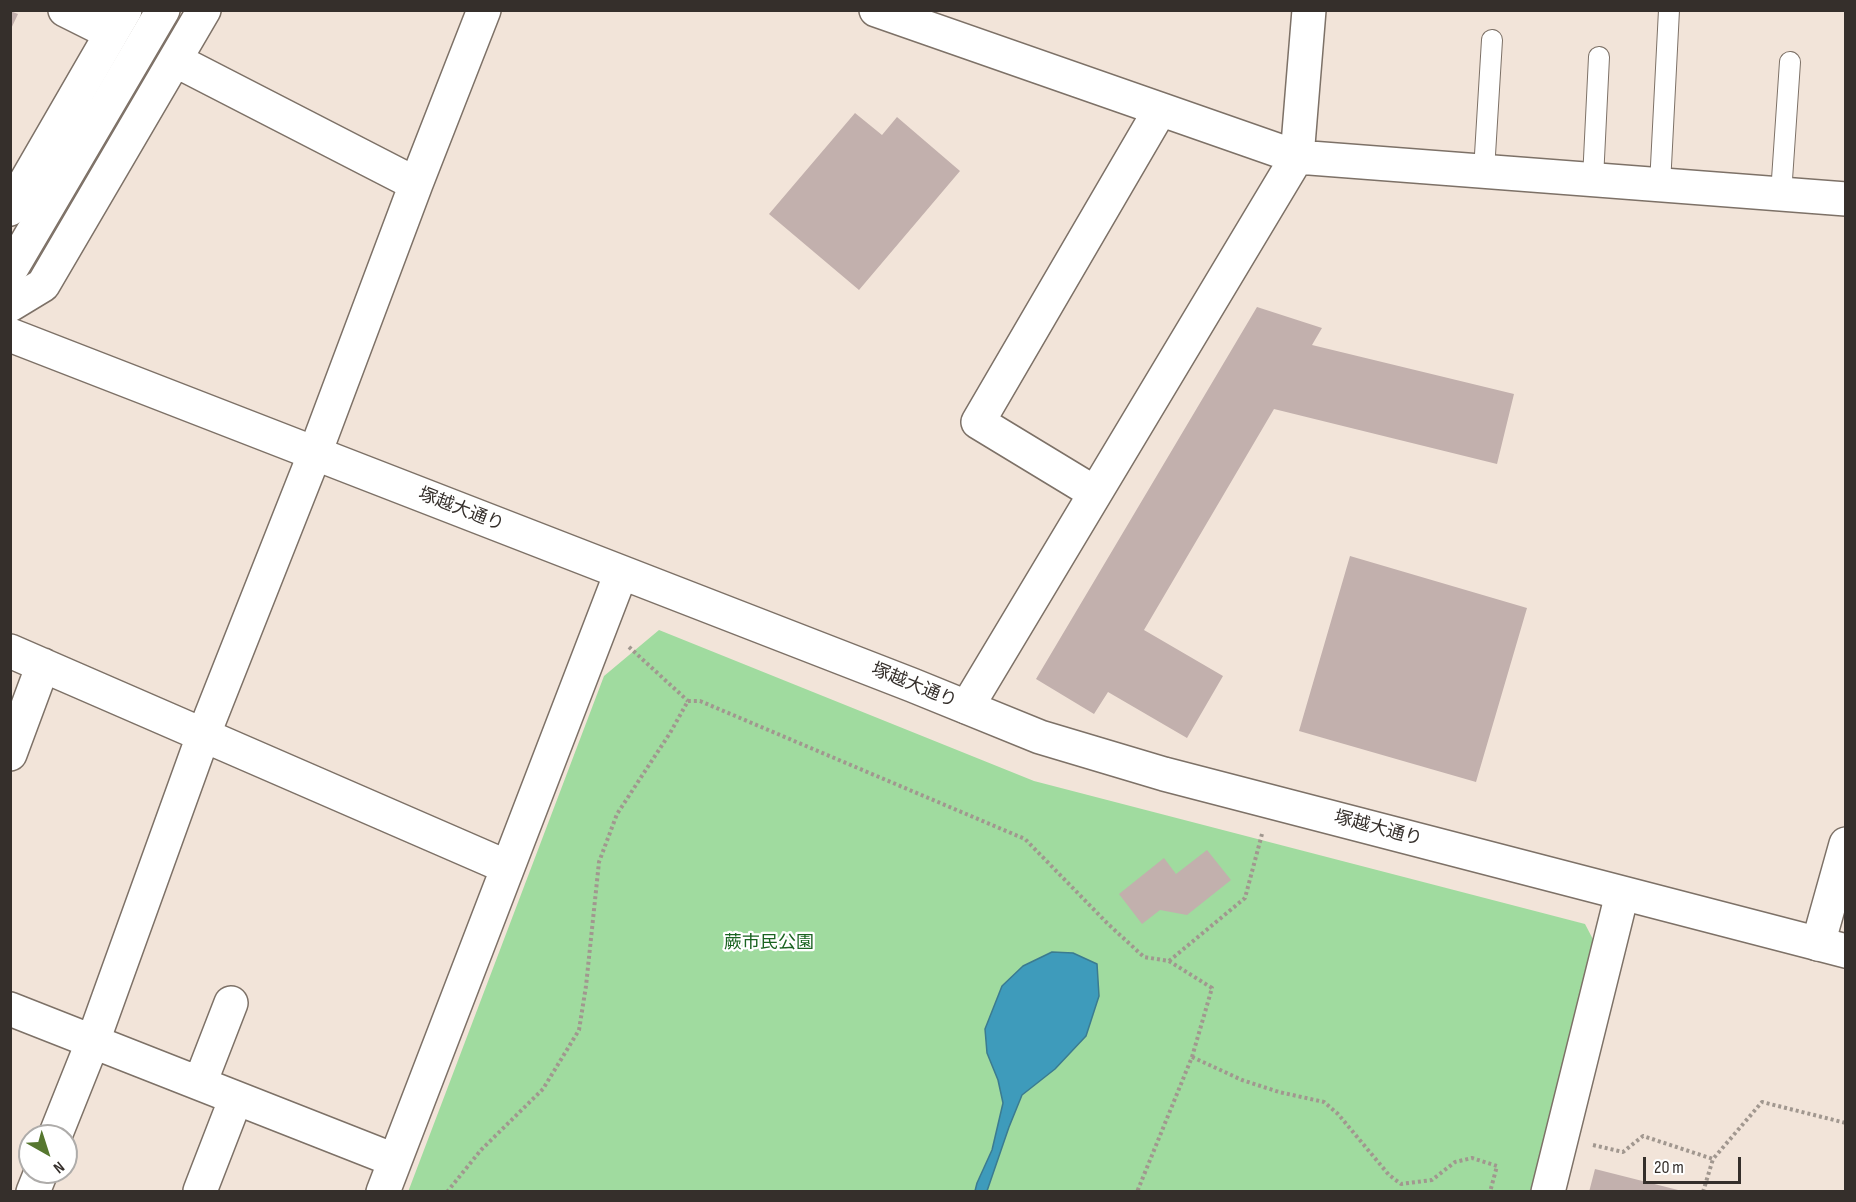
<!DOCTYPE html>
<meta charset="utf-8">
<style>
body{margin:0}
#map{position:relative;width:1856px;height:1202px;overflow:hidden;background:#f2e4d9;font-family:"Sofia Sans Condensed",sans-serif}
canvas{display:block}
.frame{position:absolute;inset:0;border:12px solid #352f2b;pointer-events:none}
.north{position:absolute;left:18px;top:1124px;width:60px;height:60px;box-sizing:border-box;background:#fff;border:2px solid #aeacaa;border-radius:50%;rotate:141deg;font-size:16px;font-weight:700;line-height:24px;text-align:center;color:#352f2b}
.north::after{content:'';display:block;margin:auto;width:21px;height:27px;background:#56772f;clip-path:polygon(50% 0,100% 100%,50% 72%,0 100%)}
.scale{position:absolute;left:1643px;top:1157px;width:98px;height:27px;box-sizing:border-box;border:3px solid #352f2b;border-top:0;padding-left:8px;font-size:18px;line-height:21px;white-space:nowrap;color:#352f2b;-webkit-text-stroke:4px #fff;paint-order:stroke}
</style>
<div id="map">
<canvas width="1856" height="1202"></canvas>
<div class="frame"></div>
<div class="north">N</div>
<div class="scale">20 m</div>
</div>
<script>
const c = document.querySelector('canvas').getContext('2d');
c.lineJoin = 'round';
function fill(path, color) { c.fillStyle = color; c.fill(path, 'evenodd'); }
function strokePath(path, color, width, dash) { c.strokeStyle = color; c.lineWidth = width; c.lineCap = dash ? 'butt' : 'round'; c.setLineDash(dash || []); c.stroke(path); }
function write(font, color, halo, rows, align = 'center') {
  c.font = font + ' "Sofia Sans Condensed","Noto Sans JP",sans-serif'; c.lineWidth = 4.5; c.setLineDash([]); c.textBaseline = 'middle'; c.strokeStyle = halo; c.fillStyle = color; for (const [text, x, y, turn = 0] of rows) {
    c.save(); c.translate(x, y); c.rotate((+turn || 0) * Math.PI / 180); c.textAlign = isNaN(turn) ? turn : align; if (halo) c.strokeText(text, 0, 0); c.fillText(text, 0, 0); c.restore();
  }
}
fill(new Path2D(`
 M659,630L1034,781L1585,924L1597,947L1530,1191L408,1192L604,676Z`), '#a0db9f');
const water = new Path2D(`
 M1052,952L1073,953L1097,964L1099,996L1086,1036L1055,1069L1022,1095L1009,1127L987,1191H975L977,1183L992,1150L1003,1103L998,1080L987,1053L985,1029L1002,986L1023,966Z`);
fill(water, '#3e9bbb');
strokePath(water, '#3b7b90', 1.5);
fill(new Path2D(`
 M10,11L18,14L10,31Z
 M855,113L882,135L897,117L960,171L859,290L769,214Z
 M1257,307L1322,328L1312,345L1514,394L1497,464L1274,409L1144,630L1223,676L1187,738L1108,692L1094,714L1036,679Z
 M1350,556L1527,608L1476,782L1299,731Z
 M1207,850L1231,880L1187,915L1160,910L1142,924L1119,894L1164,858L1176,874Z
 M1595,1169L1682,1191V1192H1589Z`), '#c2b0ad');
const lane = new Path2D(`
 M1484,171L1492,40
 M1593,179L1599,57
 M1660,185L1669,10
 M1781,194L1790,62`);
const street = new Path2D(`
 M65,10L111,33
 M876,10L1297,157L1846,199
 M175,60L416,184
 M10,209L125,10
 M10,305L43,285L204,10
 M1095,493L978,422L1160,110
 M10,651L507,867
 M967,707L1297,157L1309,10
 M10,754L43,665
 M1818,944L1846,844
 M10,1009L394,1160
 M200,1083L231,1003
 M55,1136L93,1041L203,736L315,453L416,184L484,10
 M200,1191L236,1098
 M33,1192L41,1172
 M383,1192L621,573
 M1548,1192L1622,894`);
const secondary = new Path2D(`
 M10,271L163,10
 M10,335L912,685L1040,737L1164,774L1846,951`);
strokePath(lane, '#7d7167', 22);
strokePath(street, '#7d7167', 36);
strokePath(secondary, '#7d7167', 36);
strokePath(new Path2D(`
 M629,647L688,701
 M1169,961L1245,898L1262,834
 M1192,1057L1242,1080L1279,1092L1324,1102L1338,1114L1389,1175L1401,1184L1432,1180L1455,1162L1472,1158L1497,1166L1490,1192
 M1593,1145L1623,1152L1643,1136L1713,1159L1762,1102L1846,1123
 M447,1192L481,1150L543,1089L579,1030L586,986L599,862L617,814L670,733L688,701H700L1025,839L1108,924L1144,957L1169,961L1212,988L1192,1057L1137,1192
 M1703,1192L1713,1159`), '#a1978f', 4, [3, 3]);
strokePath(lane, '#fff', 20);
strokePath(street, '#fff', 33);
strokePath(secondary, '#fff', 33);
write('18px', '#352f2b', '#fff', [
 ["塚越大通り",461,510,21],
 ["塚越大通り",914,686,22],
 ["塚越大通り",1378,829,15]
]);
write('18px', '#1a6321', '#fff', [
 ["蕨市民公園",769,943]
]);
</script>
